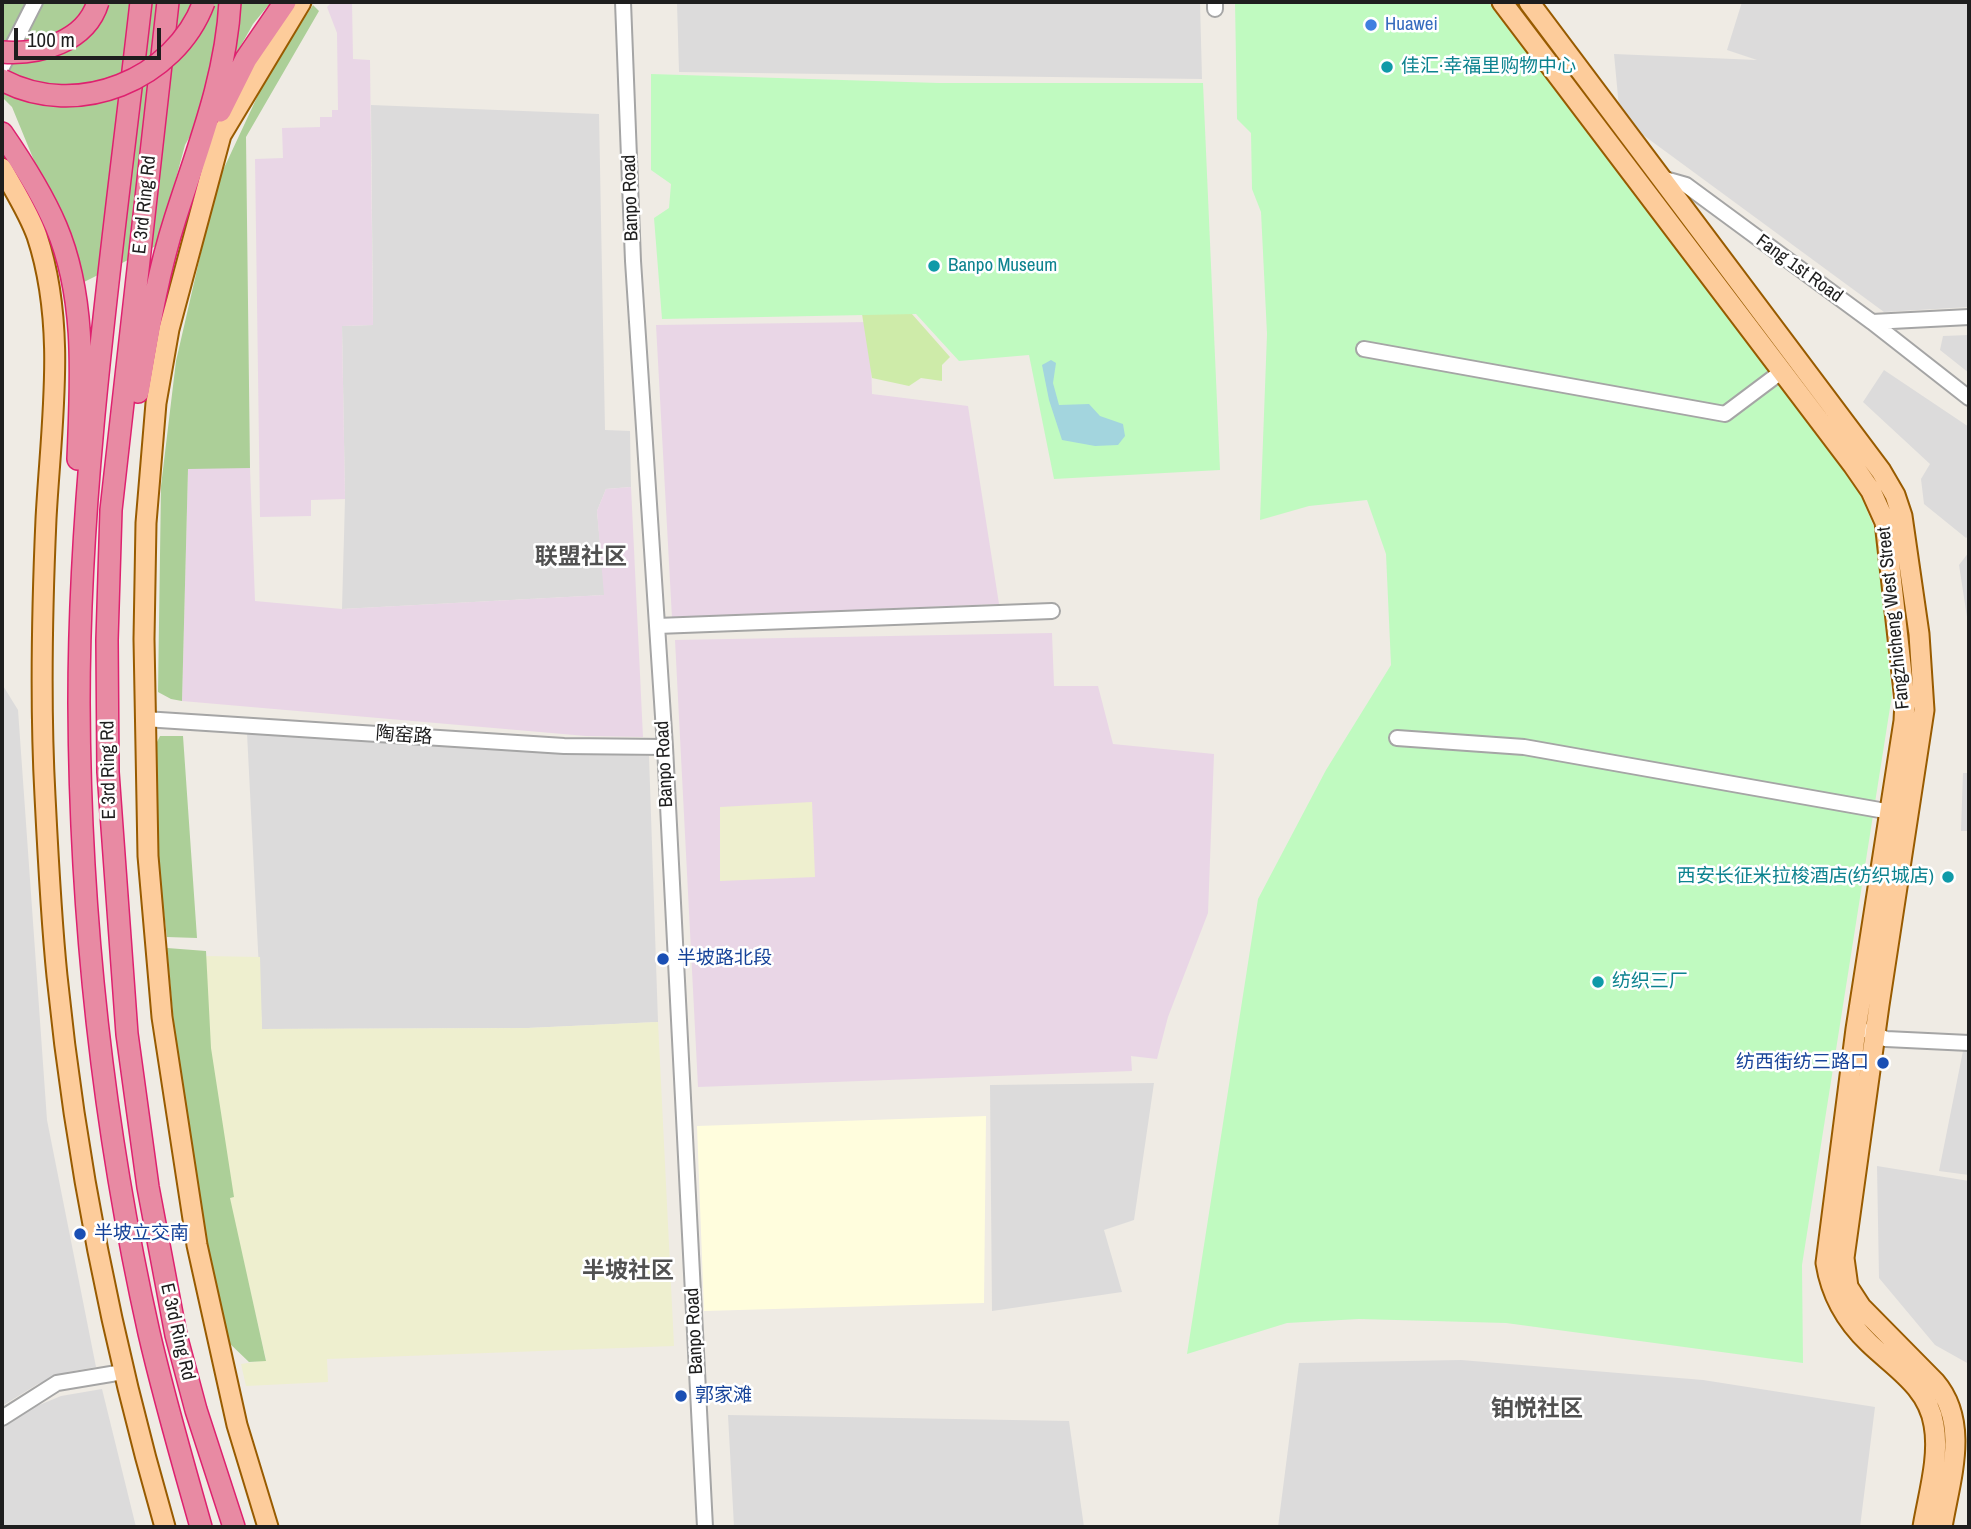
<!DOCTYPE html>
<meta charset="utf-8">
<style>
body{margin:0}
#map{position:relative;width:1971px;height:1529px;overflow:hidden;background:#efebe4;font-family:"Archivo Narrow",sans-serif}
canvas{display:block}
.frame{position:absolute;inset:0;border:4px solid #1e1e1e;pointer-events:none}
.scale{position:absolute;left:14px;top:28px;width:147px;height:32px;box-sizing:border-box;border:4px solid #1e1e1e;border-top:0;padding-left:9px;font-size:21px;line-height:24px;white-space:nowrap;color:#1e1e1e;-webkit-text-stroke:5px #fff;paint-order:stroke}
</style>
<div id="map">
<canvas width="1971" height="1529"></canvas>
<div class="frame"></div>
<div class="scale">100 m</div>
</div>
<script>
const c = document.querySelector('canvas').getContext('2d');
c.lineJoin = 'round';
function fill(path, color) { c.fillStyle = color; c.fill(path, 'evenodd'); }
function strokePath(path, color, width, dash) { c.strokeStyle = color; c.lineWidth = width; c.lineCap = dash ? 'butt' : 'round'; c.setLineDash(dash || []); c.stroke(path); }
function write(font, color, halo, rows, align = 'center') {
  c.font = font + ' "Archivo Narrow","Noto Sans SC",sans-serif'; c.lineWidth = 5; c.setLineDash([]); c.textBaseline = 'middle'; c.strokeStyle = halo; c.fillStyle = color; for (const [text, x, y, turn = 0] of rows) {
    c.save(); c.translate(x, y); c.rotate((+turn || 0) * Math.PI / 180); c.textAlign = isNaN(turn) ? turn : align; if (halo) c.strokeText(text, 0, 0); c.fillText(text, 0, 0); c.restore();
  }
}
fill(new Path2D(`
 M677,2H1200L1202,79L679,72Z
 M1742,2H1969V307L1884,312L1620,118L1614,54L1757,60L1727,50Z
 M371,105L599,114L605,430L630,431L631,487L606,489L597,511L605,595L342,609L345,499L342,326L373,325Z
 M1969,335V373L1940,350L1943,336Z
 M1884,370L1969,427V535L1966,538L1924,504L1921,479L1930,464L1863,402Z
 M1969,552V630L1959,565Z
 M2,684L18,710L47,1120L96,1367L68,1372L38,1384L2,1406Z
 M247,733L649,756L658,1022L528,1028L262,1029Z
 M1963,773H1969V831H1961Z
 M1969,1021V1175L1939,1171Z
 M1154,1083L1134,1220L1104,1230L1122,1292L992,1311L990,1085Z
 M1877,1166L1969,1181V1364L1935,1345L1879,1278Z
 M1461,1360L1703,1380L1875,1407L1860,1527H1278L1299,1363Z
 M102,1389L136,1527H2V1427L32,1408L61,1396Z
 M728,1415L1069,1421L1084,1527H734Z`), '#dcdbdb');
fill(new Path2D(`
 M332,2H352L353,59L370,60L373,325L342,326L345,499L311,500V516L260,517L255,159L283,158L282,128L320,127V117H332V110H338L337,33L327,7Z
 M870,322L872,394L968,406L999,604L672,618L656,325Z
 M188,468H250L255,601L342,609L604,595L597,511L606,489L631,487L643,737L586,736L182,701Z
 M1052,633L1054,686H1098L1113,744L1214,754L1208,913L1168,1017L1157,1059L1131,1056L1132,1071L698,1087L675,640Z`), '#e9d6e6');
fill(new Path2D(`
 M986,1116L984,1303L704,1311L697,1126Z`), '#fffddd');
fill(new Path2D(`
 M812,802L815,877L720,881V807Z
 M203,956L260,957L262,1029L528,1028L658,1022L674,1346L327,1359L328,1382L246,1386L241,1364L266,1360L229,1198L211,1062Z`), '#eeefcf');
fill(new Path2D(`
 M862,314H912L950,357L942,365V381L921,378L909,386L872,378Z`), '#ceeba9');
fill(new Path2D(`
 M2,2H271L253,24L185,145L158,245L84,282L12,107L2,97Z
 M313,5L319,11L246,137L250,468L188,469L182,701L171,699L158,692L161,486L176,361L217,183L266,78Z
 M160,736H183L197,938L167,937L159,873L153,750Z
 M167,948L206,951L211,1048L234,1197L230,1198L266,1361L249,1362L227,1341L201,1227L180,1091Z`), '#accf98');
fill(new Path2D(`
 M1235,2H1488L1855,481L1876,532L1892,695L1802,1265L1803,1363L1506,1323L1359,1319L1287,1323L1187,1354L1258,899L1326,770L1391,665L1386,554L1367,500L1309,506L1260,520L1267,334L1261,212L1252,189L1251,133L1237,119Z
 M651,74L939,83H1203L1220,470L1054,479L1029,355L959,361L916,314L662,319L654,218L669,208L671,184L651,170Z`), '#c0fac0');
fill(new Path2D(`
 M1051,360L1056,363L1053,383L1059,405L1089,404L1100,416L1123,424L1125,436L1118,445L1095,446L1062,440L1049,400L1042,365Z`), '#a3d5de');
const minor = new Path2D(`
 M623,2L633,261L665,747L705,1527
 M1215,2V9
 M2,67L35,2
 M1658,177L1686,185L1872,322L1969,317
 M1872,322L1969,398
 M1364,349L1725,414L1781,372
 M657,626L1052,611
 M144,719L564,746L665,747
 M1397,738L1524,747L1891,812
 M1868,1031L1886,1039L1969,1043
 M2,1418L57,1383L123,1372`);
const major = new Path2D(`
 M1502,2L1853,465L1871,491L1885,522L1905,701L1904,721L1856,1029L1826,1263C1831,1294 1846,1321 1869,1343C1895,1368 1928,1387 1934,1425C1940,1457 1928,1496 1923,1527
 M1529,2L1881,471L1895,495L1902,516L1919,634L1924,710L1879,1005L1844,1258L1848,1287L1861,1307L1935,1382C1970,1423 1950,1479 1942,1527
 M2,168C14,190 29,213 37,236C67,327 51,424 46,519C42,610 40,704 45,796C48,856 51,917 57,976C76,1164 113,1347 165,1527
 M268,1527L237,1425L197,1245L162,1017L148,856L144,639L146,523L156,403L169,329L221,135L301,2`);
const highway = new Path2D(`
 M141,2C115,233 79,470 79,703C80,913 103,1128 149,1333C164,1398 183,1463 201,1527
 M168,2L111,510L107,640L108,772L127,1034L148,1187L176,1335L196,1410L234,1527
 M220,111L246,59L285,2
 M2,133C22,162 42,193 56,226C87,299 81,382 78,459
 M138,392C148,334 157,275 175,219C198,147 226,78 230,2`);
strokePath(minor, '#a5a5a5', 18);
strokePath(major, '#985b00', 23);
strokePath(highway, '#de216f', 24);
strokePath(minor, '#fff', 14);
strokePath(major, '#fdcc9b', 19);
strokePath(highway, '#e88aa3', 21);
const highwayBridge = new Path2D(`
 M2,52C39,55 86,42 98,2
 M2,80C77,120 175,80 204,2`);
strokePath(highwayBridge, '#de216f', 24, []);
strokePath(highwayBridge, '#e88aa3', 21);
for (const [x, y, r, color] of [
 [1371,25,7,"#3f7fe0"],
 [1387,67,7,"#0f9aa8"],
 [934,266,7,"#0f9aa8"],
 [1948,877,7,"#0f9aa8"],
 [663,959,7,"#1a4fb4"],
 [1598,982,7,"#0f9aa8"],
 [1883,1063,7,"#1a4fb4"],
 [80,1234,7,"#1a4fb4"],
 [681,1396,7,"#1a4fb4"]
]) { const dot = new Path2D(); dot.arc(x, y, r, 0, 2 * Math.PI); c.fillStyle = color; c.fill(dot); strokePath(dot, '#fff', 2.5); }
write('19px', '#366cbe', '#fff', [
 ["Huawei",1385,25]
], 'left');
write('19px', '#0d838f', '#fff', [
 ["佳汇·幸福里购物中心",1401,67],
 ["Banpo Museum",948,266],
 ["西安长征米拉梭酒店(纺织城店)",1934,877,"right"],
 ["纺织三厂",1612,982]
], 'left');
write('19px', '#1e1e1e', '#fff', [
 ["Banpo Road",631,198,-92],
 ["E 3rd Ring Rd",145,205,-84],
 ["Fang 1st Road",1799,269,36],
 ["Fangzhicheng West Street",1894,618,-96],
 ["陶窑路",404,736,4],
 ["Banpo Road",665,764,-93],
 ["E 3rd Ring Rd",109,770,-91],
 ["Banpo Road",695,1331,-93],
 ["E 3rd Ring Rd",177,1332,77]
]);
write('19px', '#164399', '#fff', [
 ["半坡路北段",677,959],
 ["纺西街纺三路口",1869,1063,"right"],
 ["半坡立交南",94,1234],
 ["郭家滩",695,1396]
], 'left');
write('bold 23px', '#515151', '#fff', [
 ["联盟社区",581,558],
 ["半坡社区",628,1272],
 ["铂悦社区",1537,1410]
]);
</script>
